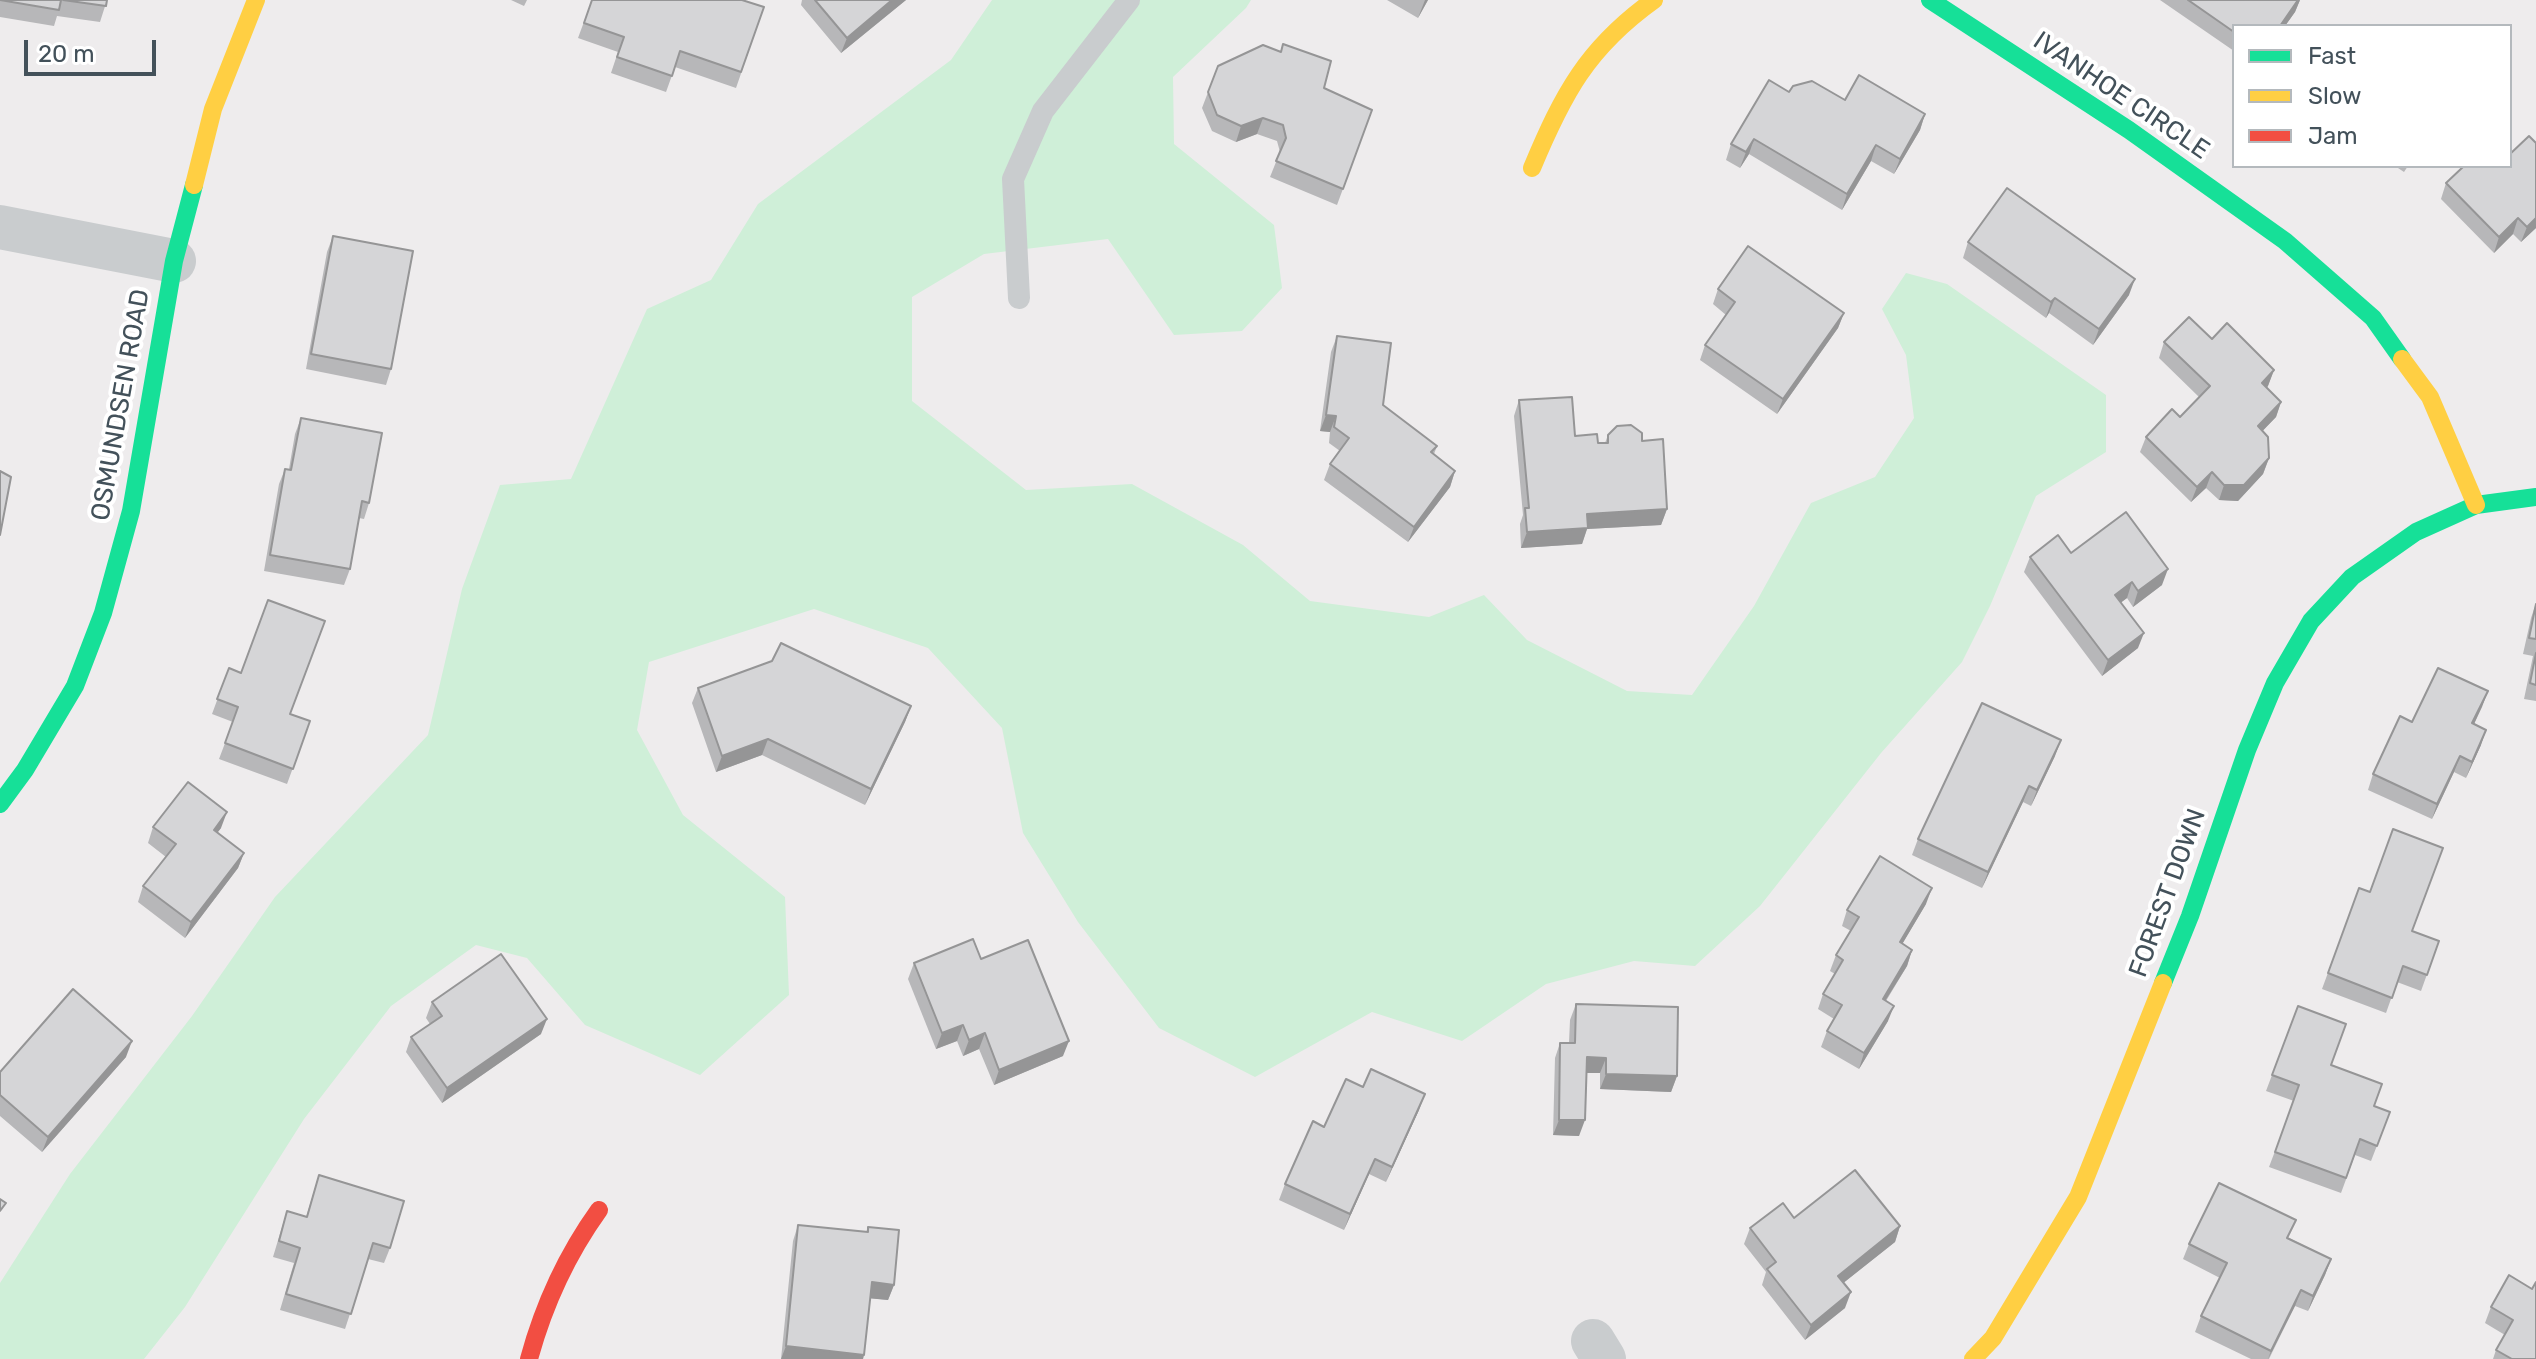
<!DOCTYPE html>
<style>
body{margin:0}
#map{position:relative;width:2536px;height:1359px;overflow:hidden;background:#eeeced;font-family:Rubik,sans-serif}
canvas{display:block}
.legend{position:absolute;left:2232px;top:24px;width:280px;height:144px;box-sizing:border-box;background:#fff;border:2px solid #b4b9bd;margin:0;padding:10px 14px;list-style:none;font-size:24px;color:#43515a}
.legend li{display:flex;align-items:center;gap:16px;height:40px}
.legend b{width:40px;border:2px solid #b4b9bd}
.scale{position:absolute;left:24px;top:40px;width:132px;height:36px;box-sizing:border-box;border:4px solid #43515a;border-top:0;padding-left:10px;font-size:24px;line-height:28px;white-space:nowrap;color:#43515a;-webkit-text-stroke:6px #fff;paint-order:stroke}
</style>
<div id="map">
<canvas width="2536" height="1359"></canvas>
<ul class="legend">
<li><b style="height:10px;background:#16e098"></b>Fast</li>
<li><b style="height:10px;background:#ffcf43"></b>Slow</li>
<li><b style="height:10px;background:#f24e42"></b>Jam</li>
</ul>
<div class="scale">20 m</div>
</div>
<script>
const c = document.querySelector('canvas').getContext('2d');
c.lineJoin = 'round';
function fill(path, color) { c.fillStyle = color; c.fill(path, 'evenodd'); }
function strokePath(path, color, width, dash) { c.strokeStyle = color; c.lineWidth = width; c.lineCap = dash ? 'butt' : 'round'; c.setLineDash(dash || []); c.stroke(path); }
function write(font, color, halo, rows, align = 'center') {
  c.font = font + ' Rubik,sans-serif'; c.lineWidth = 8; c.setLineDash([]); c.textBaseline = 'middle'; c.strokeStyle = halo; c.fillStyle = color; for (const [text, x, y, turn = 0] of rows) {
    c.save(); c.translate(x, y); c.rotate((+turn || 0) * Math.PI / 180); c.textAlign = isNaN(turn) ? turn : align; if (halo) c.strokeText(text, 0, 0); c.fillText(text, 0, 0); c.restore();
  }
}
fill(new Path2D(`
 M992,0H1251L1246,8L1173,77L1174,144L1274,225L1282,288L1242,331L1174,335L1108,239L984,254L912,297V401L1026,490L1132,484L1243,545L1310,601L1429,617L1484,595L1527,640L1627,691L1692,695L1754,606L1811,503L1875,477L1914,418L1906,355L1882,309L1906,273L1947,284L2106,395V452L2036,496L1990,606L1962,662L1881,753L1760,906L1695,966L1634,961L1546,984L1462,1041L1372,1012L1255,1077L1159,1028L1078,922L1023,833L1002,728L928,648L814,609L649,662L637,730L683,815L785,897L789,995L700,1075L585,1025L527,958L476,945L391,1006L304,1119L185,1307L144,1359H0V1283L70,1174L192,1016L275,897L428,735L462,589L500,485L571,479L647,309L711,280L758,204L951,60Z`), '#cfefd8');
strokePath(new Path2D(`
 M1019,298L1013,179L1043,111L1129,0`), '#c9ccce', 22);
strokePath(new Path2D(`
 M0,227L174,261
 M1593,1341L1604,1359`), '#c9ccce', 44);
strokePath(new Path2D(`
 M1930,0L2129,130L2285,241L2373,318L2402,359
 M0,804L25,770L75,686L103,613L131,511L174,261L194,185
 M2163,983L2190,916L2247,750L2275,683L2311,621L2352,577L2416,532L2476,505L2536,497`), '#16e098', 18);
strokePath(new Path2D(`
 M1532,168C1563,94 1587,48 1654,0
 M194,185L213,109L256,0
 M2402,359L2430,397L2476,505
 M1973,1359L1993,1338L2078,1197L2163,983`), '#ffcf43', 18);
strokePath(new Path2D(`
 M529,1359C544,1304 566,1256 599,1210`), '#f24e42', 18);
fill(new Path2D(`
 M0,0H107L100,22L57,16L54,26L0,17Z
 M511,0H527L524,6Z
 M592,0L764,7L736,88L675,67L666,92L611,73L618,52L578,38Z
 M802,0H906L841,53L801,5Z
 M1387,0H1428L1418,18Z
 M2160,0H2300L2295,12L2285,26H2234V51Z
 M1218,66L1324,88L1372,110L1337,205L1270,177L1280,152L1277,141L1257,134L1236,142L1212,131L1202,108Z
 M1845,100L1925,114L1920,130L1894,174L1871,161L1842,210L1749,154L1740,168L1726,160L1731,144Z
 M2395,166H2408L2404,172Z
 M2510,166L2536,228L2521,242L2513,234L2494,253L2441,199L2446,183Z
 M333,236L391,369L386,385L306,369L327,252Z
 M1968,242L2129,295L2093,345L2049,313L2046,318L1963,258Z
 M1718,289L1844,313L1838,328L1777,414L1700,360L1705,345L1726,315L1713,304Z
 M1337,336L1383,405L1437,446L1434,454L1455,471L1450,487L1408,542L1324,480L1330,464L1340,451L1329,443L1330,432L1320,431L1331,352Z
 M2212,339L2274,370L2267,388L2281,402L2276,417L2262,431L2269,458L2263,474L2238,501L2219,500L2206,488L2191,502L2140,452L2146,437L2180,417L2199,397L2159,358L2164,342Z
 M1519,400L1575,436L1598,443H1605L1608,435L1642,441L1667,509L1661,525L1587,529L1582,544L1521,548L1520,524L1523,515L1514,416Z
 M301,418L369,503L364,519L359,518L350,569L344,585L264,571L279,484L285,469H289L295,434Z
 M2071,553L2162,585L2133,607L2127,598L2121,602L2138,648L2102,676L2024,572L2030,557Z
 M2536,603V701L2524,699L2533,656L2523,654L2531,618Z
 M229,668L291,714L310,721L287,784L219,759L233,722L212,714Z
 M698,688L911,706L905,722L865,805L762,755L716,772L692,703Z
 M2488,691L2474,724L2481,745L2466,778L2454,772L2432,819L2368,790L2373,774L2412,722Z
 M2055,756L2031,806L2023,802L1982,888L1912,855L1918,839Z
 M153,827L221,828L217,833L244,853L238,868L185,938L138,902L143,886L166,857L148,843Z
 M2359,888L2412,931L2439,941L2421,991L2397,982L2386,1013L2322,989Z
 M1926,904L1902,944L1912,950L1907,966L1886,1001L1888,1021L1859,1069L1821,1047L1827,1031L1834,1019L1818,1009L1823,994L1835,974L1830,971L1836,955L1851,931L1842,926L1847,910Z
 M981,959L1063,1056L994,1085L979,1049L963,1056L957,1041L936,1049L908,979L914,963Z
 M432,1002L541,1034L442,1103L406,1052L411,1037L430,1024L426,1018Z
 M1576,1004L1677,1076L1671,1092L1600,1089V1073H1586L1579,1136L1553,1135L1555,1058L1560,1043H1569L1570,1020Z
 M2298,1006L2331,1065L2374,1106L2390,1112L2371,1161L2355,1155L2341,1193L2269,1167L2294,1101L2266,1091Z
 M126,1057L42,1152L0,1116V1072Z
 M1419,1110L1386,1182L1369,1174L1344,1230L1279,1200L1285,1184L1324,1127Z
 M319,1175L390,1248L384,1263L368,1259L345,1329L280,1310L294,1263L273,1257L282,1227L287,1211L306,1217Z
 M1794,1218L1900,1226L1895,1242L1843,1283L1845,1308L1805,1340L1762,1285L1766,1272L1744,1244L1750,1228Z
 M798,1225L866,1232L868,1227L894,1285L888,1300L870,1298L863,1359H781L793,1241Z
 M2289,1238L2331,1259L2325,1275L2308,1311L2295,1306L2269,1359H2251L2195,1332L2201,1316L2220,1278L2183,1259L2189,1244Z
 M2509,1275L2536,1359H2493L2496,1350L2505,1335L2485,1323L2491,1307Z`), '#b7b7b9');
fill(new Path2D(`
 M892,0H906L841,53L847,38Z
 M1425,0H1428L1418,18Z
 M2298,0H2300L2295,12L2285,26H2280Z
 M1925,114L1920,130L1894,174L1900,159Z
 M1263,118L1257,134L1236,142L1241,126Z
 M1754,139L1749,154L1740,168L1746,152Z
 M1876,145L1871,161L1842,210L1847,194Z
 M2518,218L2513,234L2494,253L2499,237Z
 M2536,218V228L2521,242L2527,227Z
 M2135,279L2129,295L2093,345L2099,329Z
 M2055,298L2049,313L2046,318L2051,302Z
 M1844,313L1838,328L1777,414L1783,399Z
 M2274,370L2268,386L2256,399L2262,383Z
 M2281,402L2276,417L2252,442L2258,426Z
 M1326,415L1336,416L1330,432L1320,431Z
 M2269,458L2263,474L2238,501L2219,500L2224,485Z
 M1455,471L1450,487L1408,542L1414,527Z
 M2212,472L2206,488L2191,502L2197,487Z
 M1667,509L1661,525L1587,529L1582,544L1521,548L1527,532L1587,514Z
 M2168,569L2162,585L2133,607L2138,591Z
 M2132,582L2127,598L2110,611L2115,595Z
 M2144,633L2138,648L2102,676L2108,660Z
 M2488,691L2482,707L2467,739L2472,723Z
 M911,706L905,722L865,805L871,789Z
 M2486,730L2481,745L2466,778L2472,762Z
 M768,739L762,755L716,772L722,756Z
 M2061,740L2055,756L2031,806L2037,790Z
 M2460,756L2454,772L2432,819L2437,804Z
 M2029,786L2023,802L1982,888L1988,872Z
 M227,812L221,828L208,845L214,830Z
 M244,853L238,868L185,938L191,922Z
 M1932,888L1926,904L1894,958L1900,942Z
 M1912,950L1907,966L1877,1014L1883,999Z
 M1894,1006L1888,1021L1859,1069L1864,1053Z
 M547,1019L541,1034L442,1103L447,1088Z
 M963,1025L957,1041L936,1049L942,1033Z
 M985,1033L979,1049L963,1056L969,1040Z
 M132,1041L126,1057L42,1152L48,1137Z
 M1069,1041L1063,1056L994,1085L999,1070Z
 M1587,1057L1606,1058L1600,1073H1581Z
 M1606,1074L1677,1076L1671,1092L1600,1089Z
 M1425,1094L1419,1110L1386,1182L1392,1167Z
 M1559,1120H1585L1579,1136L1553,1135Z
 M1375,1159L1369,1174L1344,1230L1350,1214Z
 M1900,1226L1895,1242L1832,1292L1838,1276Z
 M2331,1259L2325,1275L2308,1311L2313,1296Z
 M872,1282L894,1285L888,1300L866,1298Z
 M2301,1290L2295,1306L2268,1359L2271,1351Z
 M1851,1292L1845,1308L1805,1340L1811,1325Z
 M786,1346L864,1355L863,1359H781Z`), '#959596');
const building = new Path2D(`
 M0,0H61L59,10Z
 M63,0H107L106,6Z
 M592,0H742L764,7L741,72L680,51L672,76L617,57L624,37L584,23Z
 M815,0H892L847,38Z
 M2188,0H2298L2280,26H2234V32Z
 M1283,44L1331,61L1324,88L1372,110L1343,189L1276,161L1286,138L1283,125L1263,118L1241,126L1217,115L1208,92L1218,66L1263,45L1281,52Z
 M1859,75L1925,114L1900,159L1876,145L1847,194L1754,139L1746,152L1731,144L1769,80L1789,92L1793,86L1812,81L1845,100Z
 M2529,136L2536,143V218L2527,227L2518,218L2499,237L2446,183L2464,166H2510V154Z
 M2007,188L2135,279L2099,329L2055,298L2051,302L1968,242Z
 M333,236L413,251L391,369L311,354Z
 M1748,246L1844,313L1783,399L1705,345L1735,302L1718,289Z
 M2189,317L2212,339L2227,323L2274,370L2262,383L2281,402L2258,426L2268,437L2269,458L2244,485H2224L2212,472L2197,487L2146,437L2172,409L2180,417L2210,386L2164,342Z
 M1337,336L1391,343L1383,405L1437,446L1431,452L1455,471L1414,527L1330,464L1349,438L1334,427L1336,416L1326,415Z
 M1572,397L1575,436L1597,434L1598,443H1608V435L1617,426L1631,425L1642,433V441L1663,439L1667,509L1587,514L1588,528L1527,532L1525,508H1529L1519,400Z
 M301,418L382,433L369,503L362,501L350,569L270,555L285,469L291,470Z
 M0,471L11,477L0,535Z
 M2126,512L2168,569L2138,591L2132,582L2115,595L2144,633L2108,660L2030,557L2058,535L2071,553Z
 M268,600L325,621L290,714L310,721L293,769L225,743L238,707L217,699L229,668L241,673Z
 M2536,604V639L2529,638Z
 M781,643L911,706L871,789L768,739L722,756L698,688L772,661Z
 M2536,653V685L2530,683Z
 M2438,668L2488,691L2472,723L2486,730L2472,762L2460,756L2437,804L2373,774L2400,716L2412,722Z
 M1982,703L2061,740L2037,790L2029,786L1988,872L1918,839Z
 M188,782L227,812L214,830L244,853L191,922L143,886L176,844L153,827Z
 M2393,829L2443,848L2412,931L2439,941L2427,975L2403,966L2392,998L2328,973L2359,888L2370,892Z
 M1880,856L1932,888L1900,942L1912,950L1883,999L1894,1006L1864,1053L1827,1031L1842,1005L1823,994L1843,960L1836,955L1859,917L1847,910Z
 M973,939L981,959L1028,940L1069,1041L999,1070L985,1033L969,1040L963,1025L942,1033L914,963Z
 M501,954L547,1019L447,1088L411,1037L442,1016L432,1002Z
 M73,989L132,1041L48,1137L0,1095V1072Z
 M1576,1004L1678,1007L1677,1076L1606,1074V1058L1587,1057L1585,1120H1559L1560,1043H1575Z
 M2298,1006L2346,1024L2331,1065L2382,1084L2374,1106L2390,1112L2377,1146L2360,1139L2346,1178L2275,1152L2299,1085L2272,1075Z
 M1371,1069L1425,1094L1392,1167L1375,1159L1350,1214L1285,1184L1313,1121L1324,1127L1346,1079L1363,1087Z
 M1855,1170L1900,1226L1838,1276L1851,1292L1811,1325L1767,1269L1776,1262L1750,1228L1783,1203L1794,1218Z
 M319,1175L404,1201L390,1248L373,1243L351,1314L286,1294L300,1248L279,1241L287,1211L307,1217Z
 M2219,1183L2296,1220L2287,1238L2331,1259L2313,1296L2301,1290L2271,1351L2201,1316L2227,1263L2189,1244Z
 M0,1199L6,1203L0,1211Z
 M798,1225L868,1232V1227L899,1230L894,1285L872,1282L864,1355L786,1346Z
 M2509,1275L2532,1289L2536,1282V1359H2512L2496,1350L2513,1320L2491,1307Z`);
fill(building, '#d5d5d7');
strokePath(building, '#959596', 2);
write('26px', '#43515a', '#fff', [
 ["IVANHOE CIRCLE",2121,96,34],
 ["OSMUNDSEN ROAD",121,405,-80],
 ["FOREST DOWN",2168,893,-70]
]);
</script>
